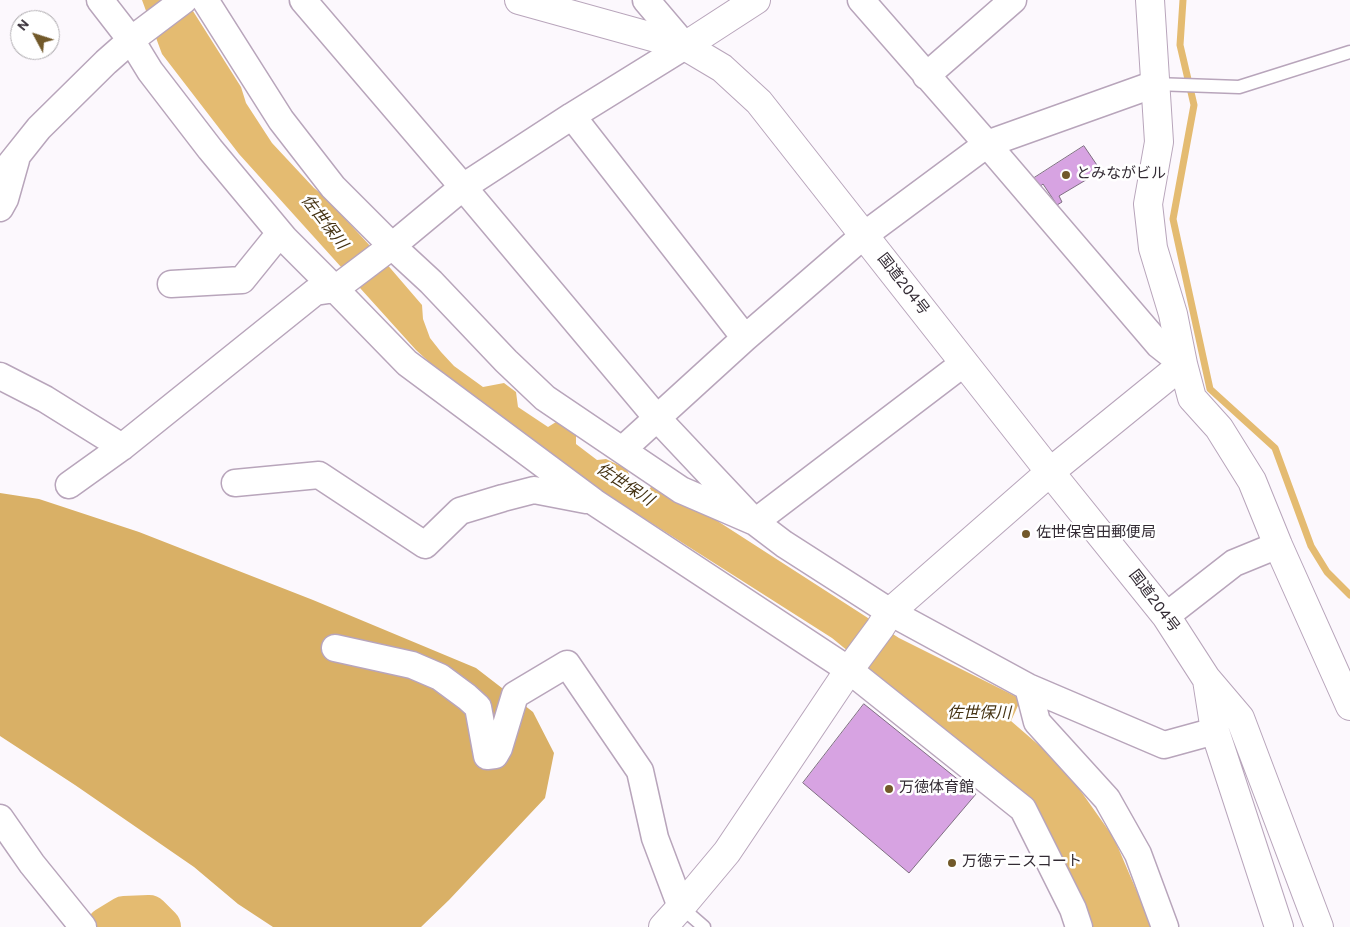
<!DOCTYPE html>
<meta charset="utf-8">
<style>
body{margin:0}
#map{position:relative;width:1350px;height:927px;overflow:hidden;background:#fcf8fd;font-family:Overpass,sans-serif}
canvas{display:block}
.north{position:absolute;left:10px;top:10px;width:50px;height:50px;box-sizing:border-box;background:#fff;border:1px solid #adaaae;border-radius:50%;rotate:310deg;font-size:14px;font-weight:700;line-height:20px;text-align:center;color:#332b34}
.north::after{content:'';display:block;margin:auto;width:18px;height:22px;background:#72592a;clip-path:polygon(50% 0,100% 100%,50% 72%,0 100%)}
</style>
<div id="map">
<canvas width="1350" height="927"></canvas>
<div class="north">N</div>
</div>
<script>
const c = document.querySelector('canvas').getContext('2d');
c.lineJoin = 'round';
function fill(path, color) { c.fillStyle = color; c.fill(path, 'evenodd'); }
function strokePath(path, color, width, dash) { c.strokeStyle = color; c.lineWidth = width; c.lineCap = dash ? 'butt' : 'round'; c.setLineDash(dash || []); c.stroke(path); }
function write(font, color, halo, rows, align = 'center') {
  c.font = font + ' Overpass,"Noto Sans JP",sans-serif'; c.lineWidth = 5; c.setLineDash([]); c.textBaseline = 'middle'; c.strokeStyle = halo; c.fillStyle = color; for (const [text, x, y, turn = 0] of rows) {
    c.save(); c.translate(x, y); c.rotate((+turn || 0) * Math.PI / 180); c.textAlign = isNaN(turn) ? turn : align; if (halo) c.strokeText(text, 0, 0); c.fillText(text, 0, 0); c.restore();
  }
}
fill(new Path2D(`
 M0,493L39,499L139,532L313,600L476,668L533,712L554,753L545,798L449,900L421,927H273L238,904L194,867L75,785L0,736Z`), '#d9b066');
fill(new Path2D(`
 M142,0H186L241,87L246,103L272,143L314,188L324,196L385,262L422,305L423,319L430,338L441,352L454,366L483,387L504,383L516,392L518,407L548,427L556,422L576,433V444L597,460L606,459L627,469L632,483L648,490L654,484L719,522L899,638L1021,699L1011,721L1063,766L1114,838L1152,927H1091L1030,800L832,638L601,491L440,372L416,350L239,154L162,54Z`), '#e4bb71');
strokePath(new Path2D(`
 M1183,0L1180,45L1194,105L1173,219L1210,389L1275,448L1311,546L1327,572L1350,595`), '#e4bb71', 7);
strokePath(new Path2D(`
 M106,927L124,916L149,915L161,927`), '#e4bb71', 40);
const building = new Path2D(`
 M1084,146L1101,171L1059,196L1062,202L1057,205L1043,184L1037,189L1031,180Z
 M864,704L976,794L909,873L803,783Z`);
fill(building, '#d7a3e2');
strokePath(building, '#7f6e82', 1);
const lane = new Path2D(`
 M1155,84L1239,87L1350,52
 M681,907L704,927`);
const street = new Path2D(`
 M100,0L131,40L150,71L210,149L285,239L335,289L407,363L594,502L849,670L1023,809L1073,909L1079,927
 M205,0L281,120L333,187L392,246L431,282L506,361L545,398L681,490L755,522L964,363
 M303,0L463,187L657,418L755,522L784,544L890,612L1028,687L1164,745L1215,731
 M861,0L987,144L1159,345L1183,364
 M926,76L1013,0
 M572,116L745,338
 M0,177L39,128L106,62L131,40L184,0
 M0,208L5,199L16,160
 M171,284L242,280L280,233
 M0,376L45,399L122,447
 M622,450L745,338L863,236L987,144L1155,84
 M235,483L319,475L425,545L460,511L503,498L534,490L586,500
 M69,485L122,447L315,292L335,289L392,246L463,187L572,116L685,46L646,0
 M1166,616L1234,563L1278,545
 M335,648L412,665L440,677L467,697L478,707L487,756L495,755L499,748L515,695L567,664L640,771L655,838L681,907
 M1028,687L1037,722L1107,799L1138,854L1165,927
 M0,818L32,864L83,927`);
const secondary = new Path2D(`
 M1150,0L1159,142L1148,204L1153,248L1173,314L1183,364L1192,398L1219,428L1252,481L1278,545L1350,706
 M685,46L756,0
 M663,927L681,907L727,852L849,670L880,628L890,612L1050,472L1183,364`);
const highway = new Path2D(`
 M519,0L685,46L722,68L759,102L1050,472L1166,616L1206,678L1240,718L1319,927
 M1207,680L1215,731L1279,927`);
strokePath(lane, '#b8a5bb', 15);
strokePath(street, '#b8a5bb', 29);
strokePath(secondary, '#b8a5bb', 30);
strokePath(highway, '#b8a5bb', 30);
strokePath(lane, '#fff', 12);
strokePath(street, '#fff', 26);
strokePath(secondary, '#fff', 28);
strokePath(highway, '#fff', 28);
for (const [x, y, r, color] of [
 [1066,175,5,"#72592a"],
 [1026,534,5,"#72592a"],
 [889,789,5,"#72592a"],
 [952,863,5,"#72592a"]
]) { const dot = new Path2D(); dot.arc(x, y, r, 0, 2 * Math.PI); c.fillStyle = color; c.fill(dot); strokePath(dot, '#fff', 2); }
write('15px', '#332b34', '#fff', [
 ["とみながビル",1076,175],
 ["佐世保宮田郵便局",1036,534],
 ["万徳体育館",899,789],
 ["万徳テニスコート",962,863]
], 'left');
write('15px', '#332b34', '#fff', [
 ["国道204号",902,285,52],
 ["国道204号",1153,602,53]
]);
write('italic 16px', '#453313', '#fff', [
 ["佐世保川",323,223,52],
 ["佐世保川",624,486,33],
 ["佐世保川",979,715]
]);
</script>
